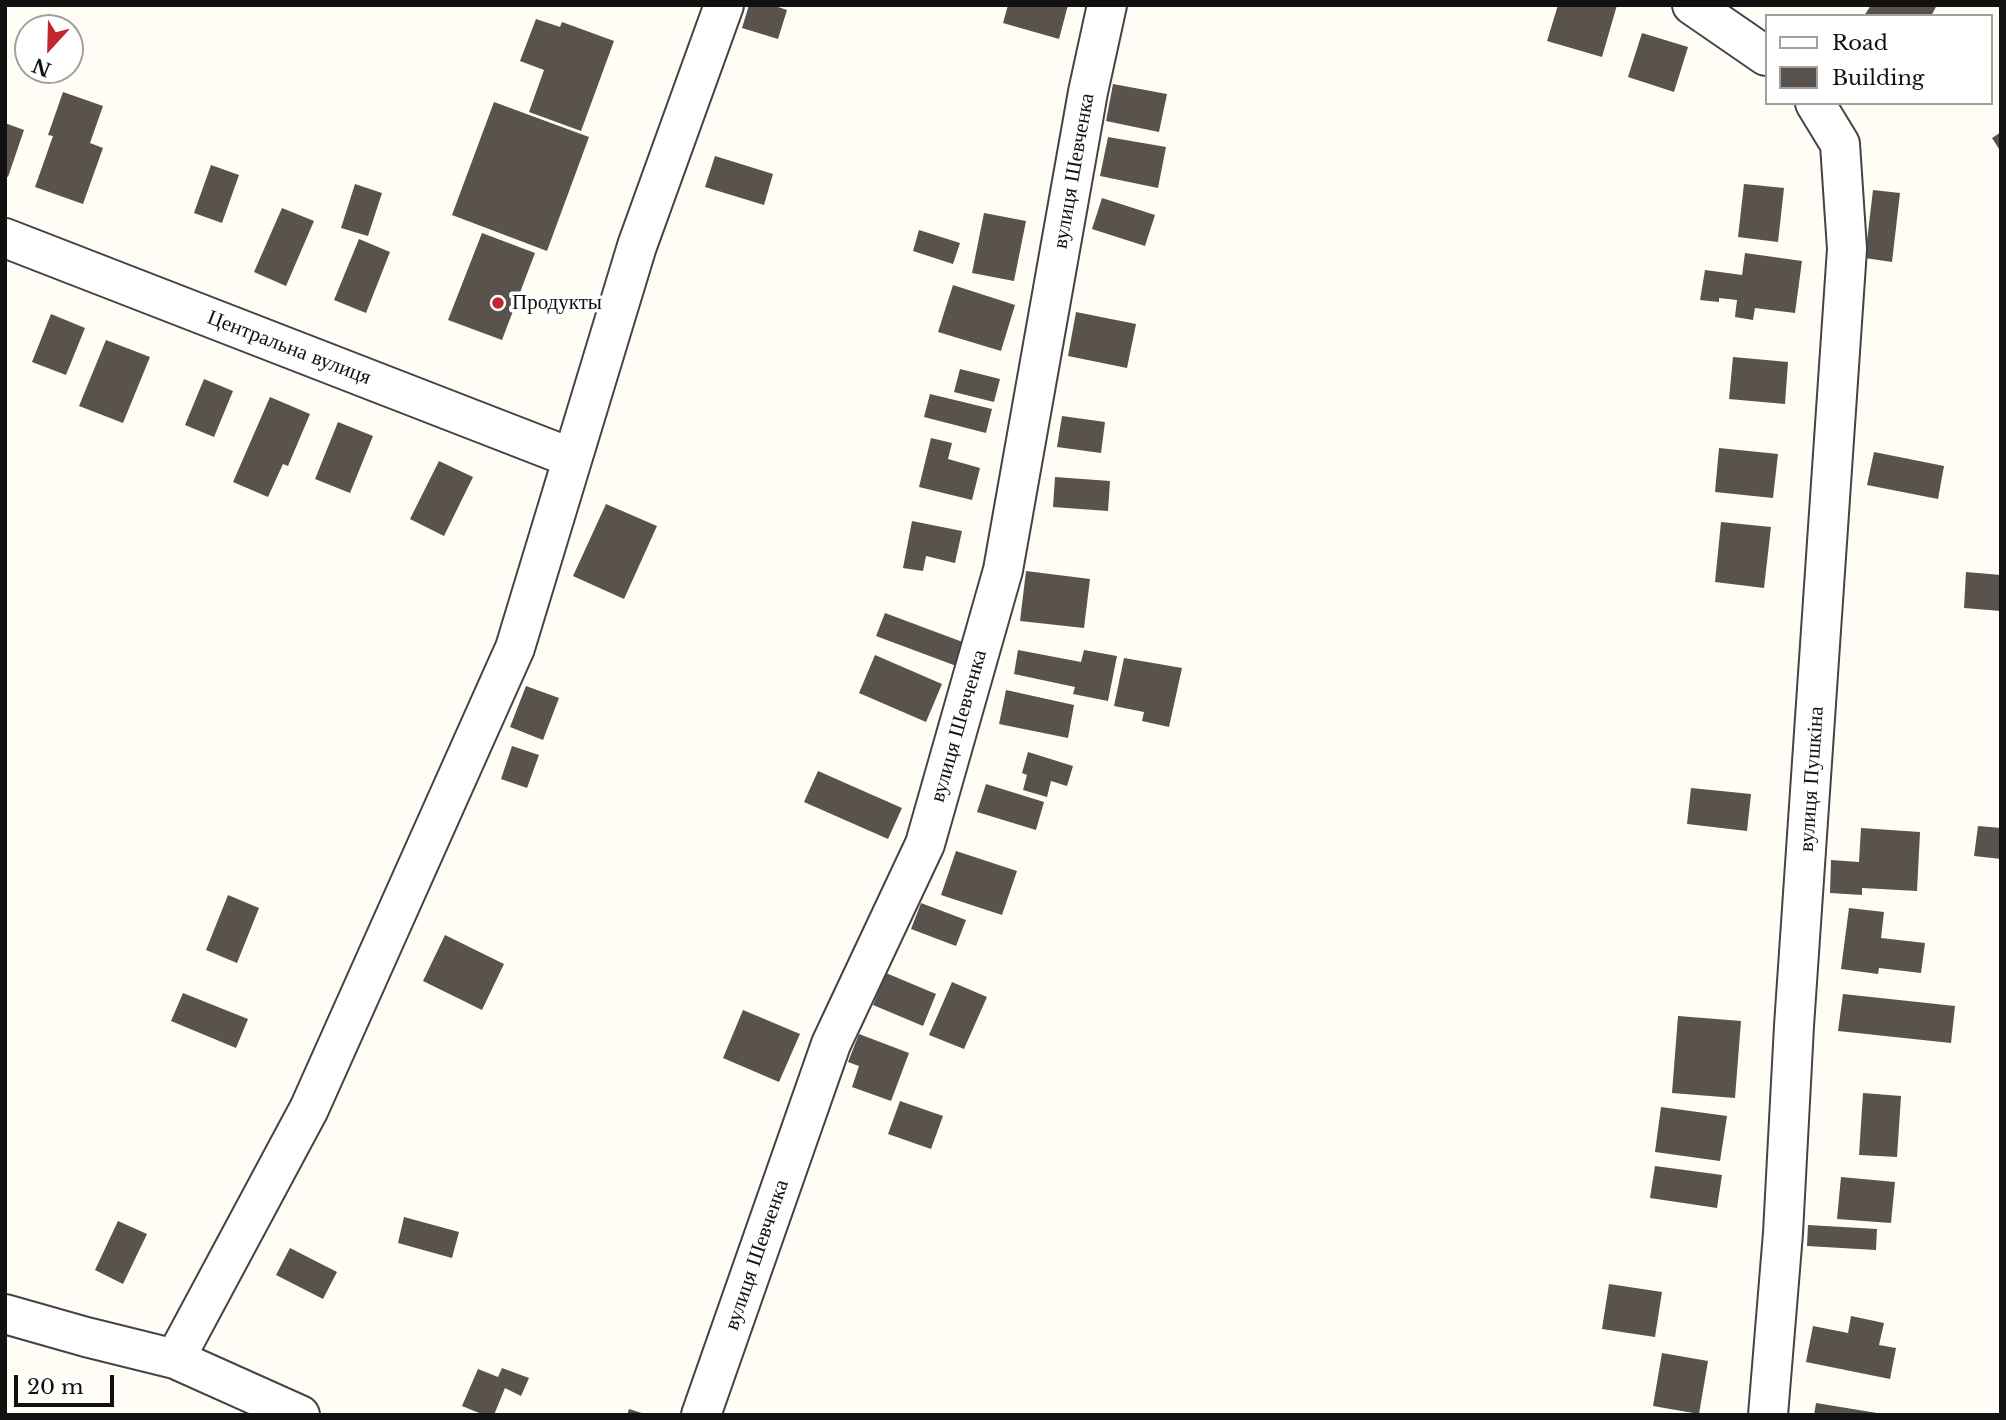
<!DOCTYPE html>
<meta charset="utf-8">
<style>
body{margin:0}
#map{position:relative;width:2006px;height:1420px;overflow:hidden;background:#fffdf5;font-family:"Libre Baskerville",serif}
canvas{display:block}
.frame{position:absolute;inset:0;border:7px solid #111;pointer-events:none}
.legend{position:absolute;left:1765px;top:14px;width:228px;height:91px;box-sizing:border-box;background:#fff;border:2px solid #a0a0a0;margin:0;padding:9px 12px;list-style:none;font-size:21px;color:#111}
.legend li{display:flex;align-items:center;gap:14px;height:35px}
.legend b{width:35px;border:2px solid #a0a0a0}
.north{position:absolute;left:14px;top:14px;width:70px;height:70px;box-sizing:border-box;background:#fff;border:2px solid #a0a0a0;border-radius:50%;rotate:202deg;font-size:19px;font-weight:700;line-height:28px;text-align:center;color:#111}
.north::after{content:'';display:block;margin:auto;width:24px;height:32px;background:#c4262e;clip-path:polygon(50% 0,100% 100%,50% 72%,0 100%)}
.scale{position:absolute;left:14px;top:1375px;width:100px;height:32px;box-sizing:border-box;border:4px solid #111;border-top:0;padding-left:9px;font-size:21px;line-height:24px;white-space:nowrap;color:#111;-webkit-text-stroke:5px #fff;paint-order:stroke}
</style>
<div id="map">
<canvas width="2006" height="1420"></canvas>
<div class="frame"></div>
<ul class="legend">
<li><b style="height:9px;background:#fff"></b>Road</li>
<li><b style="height:19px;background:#5a524d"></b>Building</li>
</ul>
<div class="north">N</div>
<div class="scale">20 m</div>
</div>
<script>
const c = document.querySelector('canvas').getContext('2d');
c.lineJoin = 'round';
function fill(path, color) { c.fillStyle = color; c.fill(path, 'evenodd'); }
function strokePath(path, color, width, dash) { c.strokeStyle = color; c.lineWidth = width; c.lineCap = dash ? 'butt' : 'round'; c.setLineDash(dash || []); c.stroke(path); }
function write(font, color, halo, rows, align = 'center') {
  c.font = font + ' "Libre Baskerville",serif'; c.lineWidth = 7; c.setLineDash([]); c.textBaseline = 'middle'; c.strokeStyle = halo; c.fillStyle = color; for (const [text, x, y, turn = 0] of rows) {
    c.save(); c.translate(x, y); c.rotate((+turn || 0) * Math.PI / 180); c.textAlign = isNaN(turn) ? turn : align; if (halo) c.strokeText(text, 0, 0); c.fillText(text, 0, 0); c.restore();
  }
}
fill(new Path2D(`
 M749,5H772L787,10L778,39L742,28Z
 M1008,5H1068L1059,39L1003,23Z
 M1558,5H1617L1602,57L1547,41Z
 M1871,5H1937L1931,16H1864Z
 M536,19L560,27L562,22L614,41L581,131L529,112L544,70L520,61Z
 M1642,33L1688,47L1674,92L1628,77Z
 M1113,84L1167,94L1159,132L1106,121Z
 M63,92L103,106L90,143L103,148L83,204L35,187L53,136L48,135Z
 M494,102L589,137L547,251L452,215Z
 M5,123L24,130L8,177L5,176Z
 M2001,132V152L1992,138Z
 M1108,137L1166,147L1158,188L1100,176Z
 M715,156L773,174L764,205L705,187Z
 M211,165L239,175L222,223L194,213Z
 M355,184L382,193L368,236L341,228Z
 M1744,184L1784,188L1778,242L1738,237Z
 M1873,190L1900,193L1892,262L1865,258Z
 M1102,198L1155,215L1145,246L1092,229Z
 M282,208L314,221L286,286L254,272Z
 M984,213L1026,221L1014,281L972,273Z
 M919,230L960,243L953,264L913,251Z
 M482,233L535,253L502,340L448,320Z
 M359,239L390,252L366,313L334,300Z
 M1745,253L1802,261L1795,313L1755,308L1753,320L1735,317L1737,300L1719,298V302L1700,300L1705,270L1742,275Z
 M953,285L1015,305L1001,351L938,332Z
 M1076,312L1136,324L1127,368L1068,356Z
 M51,314L85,328L66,375L32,362Z
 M106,340L150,357L123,423L79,406Z
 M1733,357L1788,362L1785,404L1729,399Z
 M960,369L1000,379L994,402L954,392Z
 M204,379L233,391L214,437L185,425Z
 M930,394L992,409L986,433L924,417Z
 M270,397L310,414L288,466L283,464L268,497L233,482Z
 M1062,416L1105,422L1101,453L1057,447Z
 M338,422L373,436L350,493L315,479Z
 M931,438L952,443L948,459L980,468L972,500L919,487Z
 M1719,448L1778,454L1773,498L1715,492Z
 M1874,452L1944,466L1938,499L1867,485Z
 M439,461L473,477L444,536L410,519Z
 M1055,477L1110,481L1108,511L1053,507Z
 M606,504L657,526L624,599L573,576Z
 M912,521L962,531L955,563L926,556L923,571L903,568Z
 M1721,522L1771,527L1764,588L1715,582Z
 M1026,571L1090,579L1084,628L1020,621Z
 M1966,572L2001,575V611L1964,608Z
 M885,613L968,644L959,667L876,636Z
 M1018,650L1081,662L1084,650L1117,656L1108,701L1073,694L1075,687L1014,674Z
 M875,655L942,684L926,722L859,693Z
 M1124,658L1182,668L1169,727L1142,721L1144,712L1114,706Z
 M526,686L559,698L543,740L510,727Z
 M1006,690L1074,705L1068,738L999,724Z
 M512,746L539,755L527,788L501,779Z
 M1028,752L1073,766L1067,786L1051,781L1047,797L1023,790L1027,775L1022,773Z
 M818,771L902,808L888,839L804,802Z
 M986,784L1044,802L1036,830L977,812Z
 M1691,788L1751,794L1747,831L1687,824Z
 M1978,826L2001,828V859L1974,856Z
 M1861,828L1920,832L1917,891L1862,888V895L1830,893L1831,860L1859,862Z
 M956,851L1017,871L1002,915L941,895Z
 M228,895L259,908L237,963L206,950Z
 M921,903L966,920L956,946L911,929Z
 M1849,908L1884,912L1881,938L1925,943L1921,973L1879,968L1878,974L1841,969Z
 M445,935L504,964L482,1010L423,981Z
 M886,973L936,994L923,1026L873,1005Z
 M952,982L987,997L964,1049L929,1035Z
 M183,993L248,1019L236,1048L171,1021Z
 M1843,994L1955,1006L1951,1043L1838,1031Z
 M743,1010L800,1034L779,1082L723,1058Z
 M1678,1016L1741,1021L1735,1098L1672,1093Z
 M859,1034L909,1053L891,1101L852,1087L859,1066L848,1062Z
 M1863,1093L1901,1096L1897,1157L1859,1155Z
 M900,1101L943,1116L931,1149L888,1134Z
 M1661,1107L1727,1116L1720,1161L1655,1152Z
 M1655,1166L1722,1175L1717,1208L1650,1198Z
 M1841,1177L1895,1182L1891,1223L1837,1219Z
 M404,1217L459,1232L452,1258L398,1243Z
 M118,1221L147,1234L123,1284L95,1270Z
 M1808,1225L1877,1229L1876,1250L1807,1246Z
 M290,1248L337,1272L323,1299L276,1275Z
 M1609,1284L1662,1292L1655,1337L1602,1329Z
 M1851,1316L1884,1323L1879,1345L1896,1348L1890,1379L1806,1362L1813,1326L1848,1333Z
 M1662,1353L1708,1361L1699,1414L1653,1406Z
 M502,1368L529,1378L521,1396L505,1388L494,1415H484L462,1406L478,1369L498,1377Z
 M1816,1403L1877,1413V1415H1814Z
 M629,1409L645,1414V1415H627Z`), '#5a524d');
const street = new Path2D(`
 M1692,5L1766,56
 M5,238L572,458
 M5,1314L86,1337L175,1359L300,1415
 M175,1359L309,1109L515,648L637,246L724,5
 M701,1415L831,1044L925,844L1003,570L1088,92L1107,5
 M1768,1415L1783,1233L1794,1026L1847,249L1840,144L1815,103`);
strokePath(street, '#444', 42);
strokePath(street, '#fff', 38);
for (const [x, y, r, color] of [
 [498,303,7,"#c4262e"]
]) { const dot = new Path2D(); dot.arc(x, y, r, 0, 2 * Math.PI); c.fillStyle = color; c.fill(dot); strokePath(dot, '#fff', 2.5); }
write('21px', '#111', '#fff', [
 ["вулиця Шевченка",1074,171,-80],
 ["Центральна вулиця",289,348,21],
 ["вулиця Шевченка",959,726,-74],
 ["вулиця Пушкіна",1812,779,-86],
 ["вулиця Шевченка",757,1255,-71]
]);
write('21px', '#111', '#fff', [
 ["Продукты",512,303]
], 'left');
</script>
